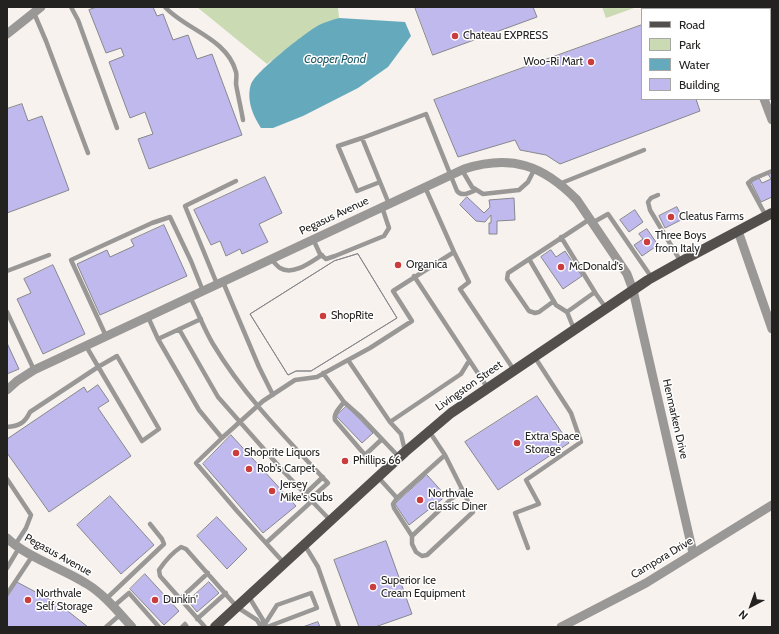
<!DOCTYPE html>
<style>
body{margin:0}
#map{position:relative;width:779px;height:634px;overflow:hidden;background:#f7f2ed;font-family:Cabin,sans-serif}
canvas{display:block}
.frame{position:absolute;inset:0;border:8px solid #242221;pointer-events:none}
.legend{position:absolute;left:641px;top:8px;width:130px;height:92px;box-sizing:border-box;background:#fff;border:1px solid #a7a7a6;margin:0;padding:5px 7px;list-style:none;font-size:12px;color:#242221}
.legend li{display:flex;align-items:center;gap:8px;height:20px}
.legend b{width:20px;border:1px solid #a7a7a6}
.north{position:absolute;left:731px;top:586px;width:40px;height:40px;-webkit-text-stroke:3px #fff;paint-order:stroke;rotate:221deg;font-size:11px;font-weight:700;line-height:16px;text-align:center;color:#242221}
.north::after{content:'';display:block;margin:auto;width:14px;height:18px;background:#242221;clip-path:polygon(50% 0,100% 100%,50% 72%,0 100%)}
</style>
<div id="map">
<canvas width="779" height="634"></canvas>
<div class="frame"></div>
<ul class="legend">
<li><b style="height:5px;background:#534f4c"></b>Road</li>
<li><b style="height:11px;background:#cadab3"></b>Park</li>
<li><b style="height:11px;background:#64aabc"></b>Water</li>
<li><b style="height:11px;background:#bfb9ee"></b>Building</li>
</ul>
<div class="north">N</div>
</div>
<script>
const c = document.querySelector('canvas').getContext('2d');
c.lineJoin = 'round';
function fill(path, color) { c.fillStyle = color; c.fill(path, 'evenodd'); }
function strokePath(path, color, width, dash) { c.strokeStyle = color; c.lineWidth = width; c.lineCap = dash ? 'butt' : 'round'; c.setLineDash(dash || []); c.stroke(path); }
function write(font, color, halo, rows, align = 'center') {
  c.font = font + ' Cabin,sans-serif'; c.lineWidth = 3; c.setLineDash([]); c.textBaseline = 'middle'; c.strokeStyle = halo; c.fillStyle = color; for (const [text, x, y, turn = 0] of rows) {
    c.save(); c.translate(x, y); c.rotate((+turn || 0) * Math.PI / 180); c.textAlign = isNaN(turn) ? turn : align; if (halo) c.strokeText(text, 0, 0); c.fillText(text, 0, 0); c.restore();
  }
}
fill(new Path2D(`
 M197,7H338L339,18L318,26L267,64Z
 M602,7H637L606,18Z`), '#cadab3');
fill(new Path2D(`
 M339,18L405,22L411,36L388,67L358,88L303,116L273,128H261C253,116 246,100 251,84C255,72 306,32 319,25C325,22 332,20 339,18Z`), '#64aabc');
const building = new Path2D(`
 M97,7H153L157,16L163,14L173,40L188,35L197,59L212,54L242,135L149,169L138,139L153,134L145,112L130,118L109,62L124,56L121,48L106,53L89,10Z
 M415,7H533L537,17L433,55Z
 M642,25V99H696L700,111L560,164L546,155L520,150L515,140L458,157L434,100Z
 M22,104L28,121L42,116L69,190L7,213V109Z
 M772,172V197L761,202L751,182L759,178L762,183L771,179L768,174Z
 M265,177L282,213L259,224L268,242L242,254L240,249L226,256L220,241L211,245L194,210Z
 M467,197L484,213L490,207L489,200L514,198L515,220L497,221V234H489V223H491V215L485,222L476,221L460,205Z
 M677,207L683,219L665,228L659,216Z
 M635,210L643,222L629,232L620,220Z
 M164,225L187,276L100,315L77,264L107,250L110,257L134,246L131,240Z
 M647,229L658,245L642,256L634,245L643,239L639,234Z
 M551,250L556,257L565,251L582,276L563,289L541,257Z
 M358,254L397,318L311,371H296L288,375L250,314L334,261Z
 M358,254L397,318L311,371H296L288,375L250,314L334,261Z
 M53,265L85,334L43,354L17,299L31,293L24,279Z
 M7,343L19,369L7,374Z
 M98,385L109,401L98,408L131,456L49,512L7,453V439L84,387L87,392Z
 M537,396L569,443L498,490L465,442Z
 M347,406L373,433L362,443L336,416Z
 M231,435L296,506L263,533L203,464Z
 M427,475L446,496L409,525L395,504Z
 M110,496L154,545L121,574L77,525Z
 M217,517L247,549L227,569L197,536Z
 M386,541L412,614L375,627H359L334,560Z
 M145,574L179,611L164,625L130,589Z
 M15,581L60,605L88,627H7V594Z
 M209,582L219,593L197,612L188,601Z
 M318,622L320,627H303Z`);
fill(building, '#bfb9ee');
strokePath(building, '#87878c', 1);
strokePath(new Path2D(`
 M71,7L78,20L117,128
 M165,7C186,30 227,38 236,72C237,75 236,80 236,84C238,96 241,108 243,120
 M34,13L46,41L88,153
 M362,138L338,146L357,191L380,182
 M462,170L472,187L483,194L519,190L528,182L535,168
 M559,184L644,150
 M425,187L454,252L469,282L460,289L514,370
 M658,195L651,198L648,202L650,210L681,262
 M389,204L362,138L426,114L457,191C462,197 469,193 476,190
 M766,216L748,183L753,179L772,171
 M592,223L608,214L652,278
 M561,237L596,294L606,308
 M313,239L320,254L326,259L335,256L384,236L389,228L382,207
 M271,259C274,262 277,266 280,268C293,276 311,262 322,255
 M529,259L556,305L567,312L574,329
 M7,271L49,255
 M414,276L487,387
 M223,282L259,367L273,395
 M217,284L185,206L236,181
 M190,297C198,312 204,329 213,344C244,396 287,439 328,483L310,499
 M554,301L539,312L535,313L529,311L507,279L508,273L590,219
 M7,312L34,370
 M567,312L595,292
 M148,317L158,339L199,410L222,438L263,401L295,380L317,377L348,360
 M179,329L218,397L285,473L330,520
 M106,336L71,260L152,223L170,217L191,261L203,291
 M158,339L201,319
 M323,373L344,402L361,417L399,457
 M344,402C340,407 333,414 335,420L365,455L382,439
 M390,422L461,374L469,361
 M7,427C19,426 25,423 30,412L98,367L117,356L159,429L142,441L86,346
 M222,438L196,463L237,511L284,563
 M405,451L401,434L390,422L348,360L370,348L412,321L393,291L454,252
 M445,455L397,498L393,504L394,508L412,536V544L416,552L422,556L427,555L473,512L462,489
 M378,477L397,498
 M7,479L31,515L26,528L15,545
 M305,494L323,477
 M412,536L462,489L445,455L429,431
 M266,543L312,501
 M304,544L318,567L339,627
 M528,548L515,513L539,504L526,480L581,442L571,413L534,356
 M7,568L19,548
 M7,594L33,555
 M249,597L263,620L262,627
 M106,599L164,544L162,539L150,524
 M180,599L208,573
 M114,606L129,593L159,627
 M197,619L226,593
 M106,627L121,614
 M182,627L185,624L187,627
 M205,627L160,576L159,570C165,561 172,553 181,547L186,549L237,607L257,620L261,627
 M263,627L277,605L311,593L317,608L267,627`), '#9a9896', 4.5);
strokePath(new Path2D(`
 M727,7V9
 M688,9L693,7
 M7,34L41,7
 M764,99L772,120
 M738,231L772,329
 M7,390L17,381L34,370L464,169C511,154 543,165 577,200L627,274L633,290L693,553
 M7,538C26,557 64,569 87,584C105,595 118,612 132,627
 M561,627L646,583L772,505`), '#9a9896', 9);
strokePath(new Path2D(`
 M215,627L405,452L451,413L648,280L689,257L772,213`), '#534f4c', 10);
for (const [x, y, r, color] of [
 [455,36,4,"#cb3c3d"],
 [591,62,4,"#cb3c3d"],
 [671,217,4,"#cb3c3d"],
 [647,242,4,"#cb3c3d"],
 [398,265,4,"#cb3c3d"],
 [561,267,4,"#cb3c3d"],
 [323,316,4,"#cb3c3d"],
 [517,443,4,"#cb3c3d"],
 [236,453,4,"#cb3c3d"],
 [345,461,4,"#cb3c3d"],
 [249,469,4,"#cb3c3d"],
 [272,491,4,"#cb3c3d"],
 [420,500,4,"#cb3c3d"],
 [373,587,4,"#cb3c3d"],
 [28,600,4,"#cb3c3d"],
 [155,600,4,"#cb3c3d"]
]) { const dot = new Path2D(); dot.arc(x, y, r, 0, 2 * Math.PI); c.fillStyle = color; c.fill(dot); strokePath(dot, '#fff', 1.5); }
write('11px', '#242221', '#fff', [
 ["Chateau EXPRESS",463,36],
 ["Woo-Ri Mart",583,62,"right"],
 ["Cleatus Farms",679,217],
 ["Three Boys",655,236],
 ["from Italy",655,249],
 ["Organica",406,265],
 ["McDonald's",569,267],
 ["ShopRite",331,316],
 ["Extra Space",525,437],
 ["Storage",525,450],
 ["Shoprite Liquors",244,453],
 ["Phillips 66",353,461],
 ["Rob's Carpet",257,469],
 ["Jersey",280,485],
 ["Mike's Subs",280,498],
 ["Northvale",428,494],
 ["Classic Diner",428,507],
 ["Superior Ice",381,581],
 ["Cream Equipment",381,594],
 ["Northvale",36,594],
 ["Self Storage",36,607],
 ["Dunkin'",163,600]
], 'left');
write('11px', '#242221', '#fff', [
 ["Pegasus Avenue",334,216,-25],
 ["Livingston Street",469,386,-35],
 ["Henmarken Drive",675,419,77],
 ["Pegasus Avenue",58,555,29],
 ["Campora Drive",662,558,-31]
]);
write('italic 12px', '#1c5764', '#fff', [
 ["Cooper Pond",335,59]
]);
</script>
